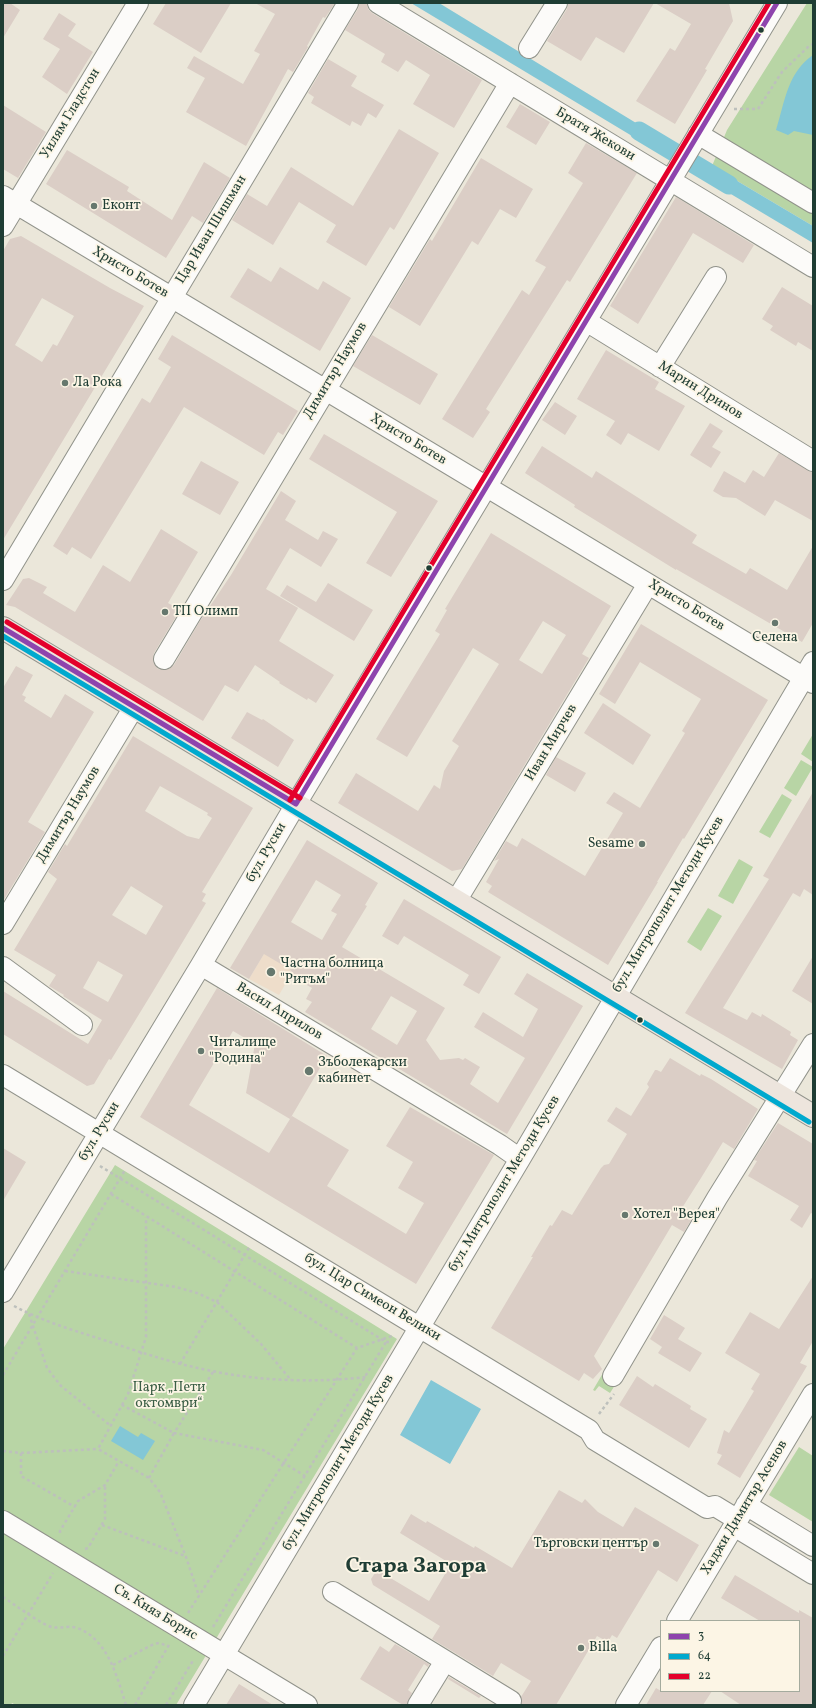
<!DOCTYPE html>
<meta charset="utf-8">
<style>
body{margin:0}
#map{position:relative;width:816px;height:1708px;overflow:hidden;background:#ebe7da;font-family:Vollkorn,serif}
canvas{display:block}
.frame{position:absolute;inset:0;border:4px solid #1f3d34;pointer-events:none}
.legend{position:absolute;left:660px;top:1620px;width:140px;height:72px;box-sizing:border-box;background:#fcf5e5;border:1px solid #a4ab9e;margin:0;padding:5px 7px;list-style:none;font-size:12px;color:#1f3d34}
.legend li{display:flex;align-items:center;gap:8px;height:20px}
.legend b{width:20px;border:1px solid #a4ab9e}
</style>
<div id="map">
<canvas width="816" height="1708"></canvas>
<div class="frame"></div>
<ul class="legend">
<li><b style="height:5px;background:#8e44ad"></b>3</li>
<li><b style="height:5px;background:#00a9ce"></b>64</li>
<li><b style="height:5px;background:#e4002b"></b>22</li>
</ul>
</div>
<script>
const c = document.querySelector('canvas').getContext('2d');
c.lineJoin = 'round';
function fill(path, color) { c.fillStyle = color; c.fill(path, 'evenodd'); }
function strokePath(path, color, width, dash) { c.strokeStyle = color; c.lineWidth = width; c.lineCap = dash ? 'butt' : 'round'; c.setLineDash(dash || []); c.stroke(path); }
function write(font, color, halo, rows, align = 'center') {
  c.font = font + ' Vollkorn,serif'; c.lineWidth = 3.5; c.setLineDash([]); c.textBaseline = 'middle'; c.strokeStyle = halo; c.fillStyle = color; for (const [text, x, y, turn = 0] of rows) {
    c.save(); c.translate(x, y); c.rotate((+turn || 0) * Math.PI / 180); c.textAlign = isNaN(turn) ? turn : align; if (halo) c.strokeText(text, 0, 0); c.fillText(text, 0, 0); c.restore();
  }
}
fill(new Path2D(`
 M267,949L291,970L288,974L290,976L279,995L249,979Z`), '#eeddca');
fill(new Path2D(`
 M807,3H813V226L712,166L727,130Z
 M813,734V762L801,754Z
 M801,760L813,767L796,796L784,788Z
 M782,794L792,800L770,838L759,832Z
 M739,859L753,867L733,904L718,896Z
 M708,908L722,916L701,951L687,942Z
 M115,1165L397,1339L176,1705H16L12,1703L11,1705H3V1349Z
 M603,1373L617,1382L610,1393L599,1386L595,1391L593,1390Z
 M799,1447L813,1456V1522L769,1495Z`), '#b8d5a5');
fill(new Path2D(`
 M411,3H439L664,140L657,151Z
 M813,55V135L794,131L788,135L776,130C785,102 787,73 813,55Z
 M712,166L813,226V243L704,178Z
 M431,1380L481,1409L450,1464L400,1435Z
 M120,1426L138,1437L141,1433L155,1441L143,1460L111,1441Z`), '#83c7d6');
strokePath(new Path2D(`
 M639,131L729,185`), '#83c7d6', 19);
fill(new Path2D(`
 M3,3H10L20,10L3,38Z
 M166,3H231L201,53L153,24Z
 M255,3H335L325,18L323,17L307,46L308,47L293,72L288,69L246,146L186,112L205,78L187,68L194,56L243,84L260,54L254,51L275,14Z
 M359,3H367L368,9L372,13L482,80L454,128L413,104L430,75L406,60L398,72L381,62L385,54L345,30L358,9Z
 M568,3H654L624,53L596,37L581,61L547,41L567,9Z
 M655,3H729L733,21L705,69L707,70L675,124L636,101L670,48L675,51L691,24Z
 M59,13L76,24L68,36L93,52L67,94L42,77L60,49L43,39Z
 M328,59L357,76L351,86L384,105L376,118L368,113L361,126L352,121L350,126L311,103L314,97L308,93Z
 M520,104L550,122L536,145L506,127Z
 M3,105L46,132L18,178L3,169Z
 M399,129L439,153L394,230L390,227L366,266L326,242L336,225L299,202L273,245L232,220L247,194L267,206L291,167L353,206Z
 M586,143L637,173L570,282L567,280L486,409L490,412L473,438L442,419L522,290L529,295L546,267L535,261L583,183L568,173Z
 M67,150L129,187L127,191L172,220L204,162L230,178L203,223L192,216L166,258L46,184Z
 M481,158L533,189L516,218L500,209L478,245L472,241L420,326L389,307L430,239L432,241Z
 M676,197L754,245L743,263L693,233L638,324L610,306Z
 M21,236L110,288L144,306L3,540V251L10,239ZM42,298L74,316L57,346L53,344L42,362L15,345Z
 M280,267L318,290L323,281L351,298L320,351L230,297L248,268L271,282Z
 M782,287L813,306V351L798,342L796,346L770,330L773,326L762,319Z
 M172,335L298,411L283,435L278,432L264,455L184,407L91,559L72,547L67,555L53,546L142,398L150,403L171,367L158,359Z
 M372,335L438,374L420,405L353,366Z
 M606,350L659,382L655,389L685,406L659,451L628,433L621,445L606,435L615,421L577,399Z
 M555,402L577,416L565,435L542,420Z
 M710,423L723,431L712,447L721,452L711,468L690,455Z
 M324,434L438,501L391,577L366,563L397,512L309,459Z
 M542,446L592,478L596,471L697,535L692,543L746,574L750,568L787,590L813,546V623L802,642L676,569V570L574,507L575,505L525,473Z
 M779,453L813,473V521L775,500L765,516L736,498L723,497L713,491L724,471L745,483L753,470L764,477Z
 M201,461L239,482L220,515L182,494Z
 M281,491L296,501L285,520L318,540L323,531L338,539L321,567L290,548L266,589L298,608L279,641L334,675L316,703L308,698L307,700L279,683L280,682L255,665L238,692L225,685L203,721L15,607L6,605L23,579L29,578L47,587L43,593L75,612L103,565L130,582L161,529L198,552L168,603L180,610L154,653L153,658L154,664L158,669L163,670L169,669L174,665L200,621L231,575Z
 M491,533L611,606L582,654L589,658L536,746L462,869L452,871L338,803L356,773L418,811L434,785L440,789L444,771L459,746L452,741L499,664L473,648L407,757L376,739L440,634L435,631L447,610L445,609ZM543,621L566,635L542,674L519,660Z
 M328,583L373,610L354,641L280,596L287,585L316,602Z
 M641,624L768,700L684,839L683,838L657,882H658L608,965L488,892L492,886L486,882L499,859L494,861L506,841L517,847L522,838L585,876L623,813L606,803L614,792L640,808L685,733L682,731L701,699L640,662L615,704L599,694Z
 M16,666L33,675L22,695L26,697L24,701L51,718L65,694L94,712L28,822L45,832L3,901V688Z
 M603,703L651,735L633,765L584,733Z
 M247,712L262,720L263,719L294,740L278,767L231,738Z
 M133,736L253,808L202,892L206,894L202,901L206,903L152,993L111,1060L109,1059L94,1084L87,1086L3,1034V991L88,1044L102,1020L63,996L64,995L49,986L56,975L14,950L57,879L48,872L65,844L67,846ZM160,786L208,813L207,815L212,818L199,839L187,836L145,811ZM131,886L163,906L146,935L112,915ZM98,961L123,975L108,1002L83,988Z
 M556,757L586,773L575,792L546,775Z
 M813,792V895L804,889L800,897L793,893L723,1008L747,1020L752,1012L761,1017L762,1014L791,1032L790,1035L798,1040L782,1069L685,1013L769,879L763,876Z
 M307,840L378,883L365,905L367,906L342,947L445,1008L426,1040L440,1060L459,1058L463,1060L465,1058L480,1067L470,1084L498,1103L525,1058L474,1027L483,1012L523,1037L538,1009L514,994L527,973L583,1006L507,1134L305,1012L312,1002L306,999L312,988L288,974L291,970L264,954L249,979L230,968ZM316,880L341,895L331,911L337,914L322,940L291,922ZM391,996L417,1011L397,1045L371,1029Z
 M404,899L501,957L479,994L463,985L469,975L404,936L398,945L382,936Z
 M813,956V1004L792,991Z
 M217,988L327,1056L290,1119L292,1116L349,1150L327,1186L406,1234L424,1203L398,1188L413,1162L386,1146L410,1107L494,1155L416,1284L140,1117ZM233,1031L255,1044L246,1093L290,1119L269,1153L189,1105Z
 M670,1058L700,1076L701,1074L711,1079L758,1109L734,1149L723,1142L701,1178L682,1208L694,1215L684,1232L672,1225L594,1356L602,1369L593,1379L584,1373L579,1381L491,1328L533,1257H531L550,1225L552,1226L562,1210L572,1215L601,1168L604,1165L609,1164L627,1134L607,1121L616,1107L631,1116L649,1087L647,1084L655,1070H657L661,1072Z
 M778,1123L813,1144V1214L811,1213L802,1228L790,1220L799,1206L748,1176L757,1161L754,1160Z
 M3,1148L26,1162L3,1201Z
 M813,1276V1341L800,1363L807,1366L740,1478L717,1464L722,1455L717,1453L724,1430L729,1433L754,1391L751,1389L760,1374L725,1353L750,1312L779,1329Z
 M664,1315L685,1328L678,1339L702,1353L690,1372L658,1353L662,1347L650,1339Z
 M637,1376L653,1387L655,1384L691,1406L690,1409L707,1419L689,1448L619,1405Z
 M559,1490L582,1503L585,1499L598,1512L623,1527L635,1507L699,1545L677,1582L658,1570L617,1638L612,1635L608,1642L597,1636L556,1705H521V1697L531,1681L501,1663L493,1676L432,1639L440,1626L373,1585L371,1579L377,1570L429,1601L451,1564L400,1533L411,1514L426,1523L427,1521L474,1548L475,1546L512,1568Z
 M735,1575L799,1613V1610L813,1618V1705H741L720,1691H799V1621H760L721,1598Z
 M395,1644L429,1664L428,1667L424,1664L408,1690L412,1693L407,1705H403L360,1679L380,1646L389,1652Z
 M449,1677L481,1696L479,1698L448,1679Z
 M239,1684L273,1705H226Z
 M656,1688L661,1691H712L703,1705H646Z`), '#dbcec6');
const minor = new Path2D(`
 M378,3L813,267
 M529,48L557,3
 M698,134L813,203
 M3,196L813,683
 M3,226L138,3
 M586,321L813,461
 M660,367L716,277
 M3,580L348,3
 M164,659L510,83
 M456,901L648,584
 M3,924L134,707
 M201,965L500,1145L520,1159
 M3,967L82,1025
 M3,1075L589,1430L595,1440L707,1508L715,1506L738,1520
 M3,1292L201,965L296,804L777,3
 M613,1376L717,1198L813,1044
 M746,1505L813,1546
 M3,1521L307,1705
 M734,1526L813,1574
 M333,1592L511,1701
 M677,1621L813,1394
 M194,1705L520,1159L813,662
 M418,1705L445,1661
 M626,1705L661,1647`);
const major = new Path2D(`
 M3,628L813,1116`);
strokePath(minor, '#91938b', 22);
strokePath(major, '#91938b', 24);
strokePath(new Path2D(`
 M734,109H758L782,72L809,46L813,44
 M100,1166L386,1342H389
 M111,1194L357,1348
 M65,1271L176,1287L197,1293L217,1302L261,1344L290,1379
 M14,1306C44,1322 76,1331 107,1341C142,1353 176,1364 212,1371C259,1381 318,1383 366,1377
 M29,1314L47,1368L61,1386L111,1426
 M180,1364L250,1246
 M213,1372L174,1433L263,1450L305,1476
 M3,1375L125,1170
 M122,1405L128,1394L146,1337V1217
 M599,1414L614,1394
 M3,1451L21,1453L98,1449
 M21,1453V1476L75,1507
 M149,1478L174,1433L122,1405L98,1449L149,1478L160,1492L186,1557L199,1596
 M102,1525L185,1556
 M60,1533V1531L78,1501L105,1485L119,1461
 M85,1549L88,1548L105,1519V1485
 M3,1581V1584
 M3,1597C12,1603 44,1626 52,1627C61,1629 69,1625 77,1628C108,1639 117,1677 126,1705
 M188,1613L357,1348L392,1336
 M213,1627L386,1342
 M3,1656L53,1573
 M113,1665L154,1644L159,1643L168,1646
 M135,1705L170,1643
 M166,1705L194,1659`), '#bdc0bc', 2.5, [3, 3]);
strokePath(minor, '#fcfbf9', 20);
strokePath(major, '#ede5dd', 22);
strokePath(new Path2D(`
 M3,628L296,804
 M296,804L777,3`), '#8e44ad', 5);
strokePath(new Path2D(`
 M3,636L809,1122`), '#00a9ce', 5);
strokePath(new Path2D(`
 M7,622L300,798
 M290,800L769,3`), '#e4002b', 5);
for (const [x, y, r, color] of [
 [761,30,3.5,"#1f3d34"],
 [94,206,4,"#66786e"],
 [65,383,4,"#66786e"],
 [429,568,3.5,"#1f3d34"],
 [165,612,4,"#66786e"],
 [775,623,4,"#66786e"],
 [642,844,4,"#66786e"],
 [271,972,5,"#66786e"],
 [640,1020,3.5,"#1f3d34"],
 [201,1051,4,"#66786e"],
 [309,1071,5,"#66786e"],
 [625,1215,4,"#66786e"],
 [656,1544,4,"#66786e"],
 [581,1648,4,"#66786e"]
]) { const dot = new Path2D(); dot.arc(x, y, r, 0, 2 * Math.PI); c.fillStyle = color; c.fill(dot); strokePath(dot, '#fcf5e5', 1.5); }
write('14px', '#1f3d34', '#fcf5e5', [
 ["Уилям Гладстон",71,114,-59],
 ["Братя Жекови",595,135,31],
 ["Цар Иван Шишман",212,230,-59],
 ["Христо Ботев",130,273,31],
 ["Димитър Наумов",336,371,-59],
 ["Марин Дринов",700,391,32],
 ["Христо Ботев",408,440,31],
 ["Христо Ботев",686,606,31],
 ["Иван Мирчев",552,743,-59],
 ["Димитър Наумов",69,815,-59],
 ["бул. Руски",267,853,-60],
 ["бул. Митрополит Методи Кусев",669,905,-59],
 ["Васил Априлов",279,1012,31],
 ["бул. Руски",100,1132,-59],
 ["бул. Митрополит Методи Кусев",505,1184,-59],
 ["бул. Цар Симеон Велики",372,1298,31],
 ["бул. Митрополит Методи Кусев",339,1463,-59],
 ["Хаджи Димитър Асенов",745,1508,-59],
 ["Св. Княз Борис",155,1613,31]
]);
write('14px', '#1f3d34', '#fcf5e5', [
 ["Еконт",102,206],
 ["Ла Рока",73,383],
 ["ТП Олимп",173,612],
 ["Селена",775,638,"center"],
 ["Sesame",634,844,"right"],
 ["Частна болница",280,964],
 ["\"Ритъм\"",280,980],
 ["Читалище",209,1043],
 ["\"Родина\"",209,1059],
 ["Зъболекарски",318,1063],
 ["кабинет",318,1079],
 ["Хотел \"Верея\"",633,1215],
 ["Търговски център",648,1544,"right"],
 ["Billa",589,1648]
], 'left');
write('14px', '#3b5f46', '#fcf5e5', [
 ["Парк „Пети",169,1388],
 ["октомври“",169,1404]
]);
write('bold 22px', '#1f3d34', '#fcf5e5', [
 ["Стара Загора",416,1568]
]);
</script>
